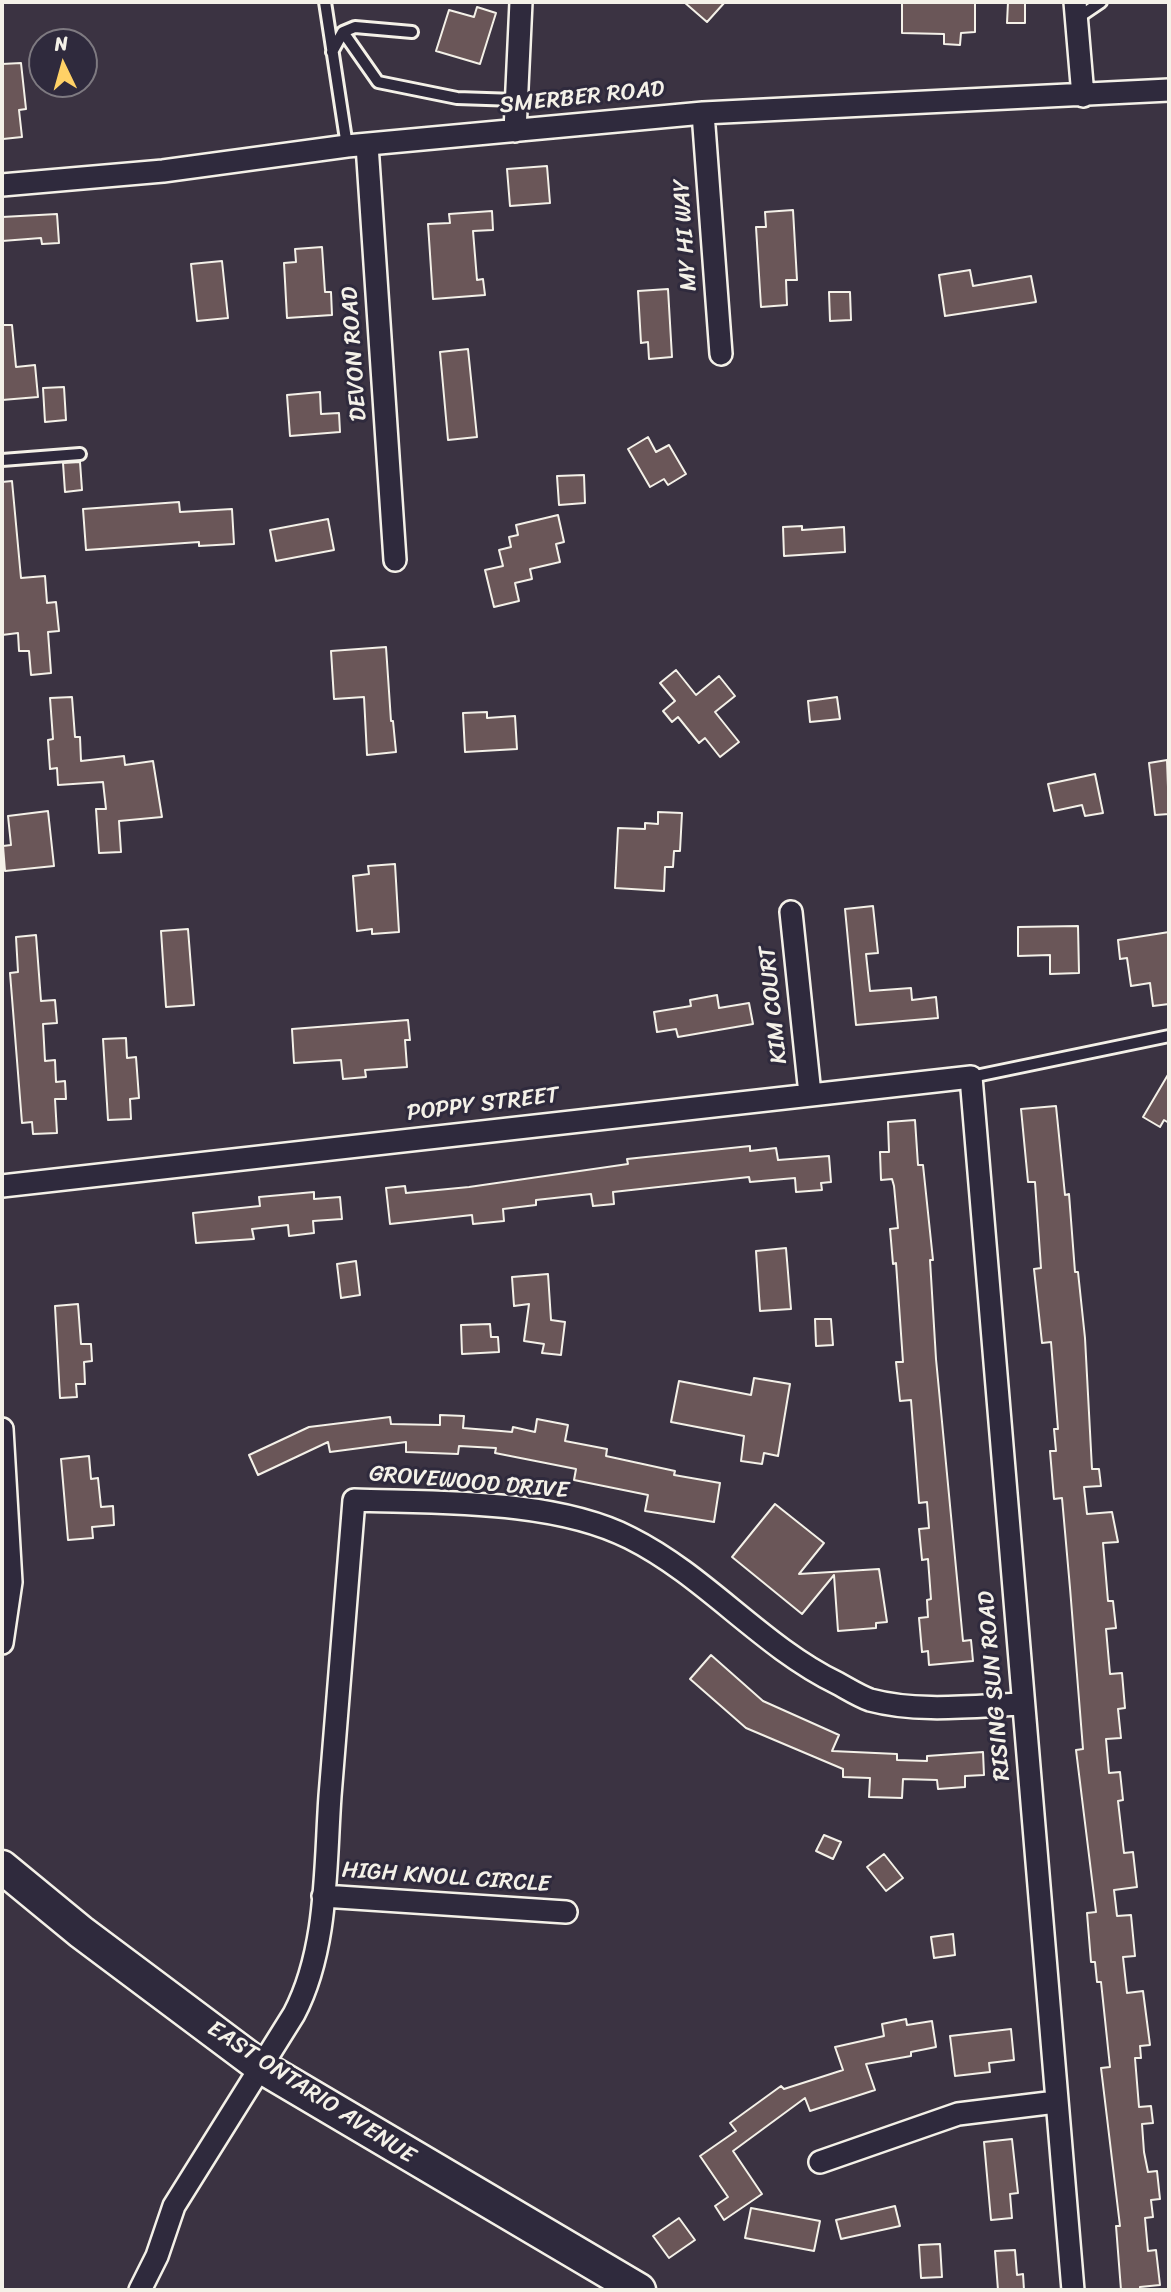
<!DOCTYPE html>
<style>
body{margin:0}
#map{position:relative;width:1171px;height:2292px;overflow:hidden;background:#3b3342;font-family:Sriracha,sans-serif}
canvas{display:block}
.frame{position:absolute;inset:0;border:4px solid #f4f1e8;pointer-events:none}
.north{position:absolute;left:28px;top:28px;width:70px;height:70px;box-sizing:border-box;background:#2f2a3d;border:2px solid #7e7a81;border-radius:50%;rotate:355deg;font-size:19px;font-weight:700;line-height:28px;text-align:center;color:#f4f1e8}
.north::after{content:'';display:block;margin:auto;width:24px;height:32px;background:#ffd166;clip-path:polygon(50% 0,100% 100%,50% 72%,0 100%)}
</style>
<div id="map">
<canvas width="1171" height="2292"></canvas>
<div class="frame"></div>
<div class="north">N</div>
</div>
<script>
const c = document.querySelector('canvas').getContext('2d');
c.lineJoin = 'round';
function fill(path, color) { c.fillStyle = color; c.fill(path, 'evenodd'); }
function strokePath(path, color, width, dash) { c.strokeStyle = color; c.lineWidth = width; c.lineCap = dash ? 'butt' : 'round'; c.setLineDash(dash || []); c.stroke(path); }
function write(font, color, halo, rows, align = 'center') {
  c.font = font + ' Sriracha,sans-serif'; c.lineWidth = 6; c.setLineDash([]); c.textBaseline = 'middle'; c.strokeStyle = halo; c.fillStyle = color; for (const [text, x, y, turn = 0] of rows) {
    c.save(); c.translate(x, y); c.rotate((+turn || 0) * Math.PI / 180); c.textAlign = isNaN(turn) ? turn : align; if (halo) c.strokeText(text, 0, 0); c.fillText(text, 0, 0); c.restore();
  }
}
const building = new Path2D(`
 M684,2H725L707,22Z
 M902,2H975V32L961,33L960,45L944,44V34L902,33Z
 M1008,2H1025V23H1007Z
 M477,7L496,13L480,64L436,51L449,10L474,17Z
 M21,63L26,109L19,110L22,137L3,139L2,64Z
 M547,166L550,203L510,206L507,169Z
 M793,210L797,280H786L787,305L761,307L756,227H766L765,212Z
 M492,211L493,230L473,231L477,280L483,279L485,295L433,299L428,224L450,223L449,214Z
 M57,214L59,243L42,244L41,238L2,241V217Z
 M322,247L325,292H331L332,315L287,318L284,263L296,262L295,249Z
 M222,261L228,318L197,321L191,264Z
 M970,270L973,286L1031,276L1036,302L945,316L939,275Z
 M668,289L672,357L649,359L648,342L641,343L638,291Z
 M829,292H850L851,320L830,321Z
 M2,325H12L16,367L35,365L38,397L2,400Z
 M468,349L477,437L448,440L440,352Z
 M64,387L66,420L45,422L43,388Z
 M320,392L321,414L339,413L340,432L290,436L287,395Z
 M648,437L656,452L669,445L686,474L668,485L664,479L650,487L628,449Z
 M80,462L82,490L65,492L63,463Z
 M584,475L585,503L559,505L557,476Z
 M12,481L21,578L45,576L47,603L56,602L59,631L48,632L51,673L31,675L29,651H19L18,633L2,635V482Z
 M179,502L180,512L232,509L234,544L199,546V542L86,550L83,509Z
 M558,515L564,542L556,544L560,562L530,569L532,579L515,583L519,601L494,607L485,570L503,566L499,550L511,547L509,537L518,535L516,525Z
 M328,519L334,550L276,561L270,530Z
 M802,526V530L844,527L845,552L784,556L783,527Z
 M386,647L391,721H393L396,752L367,755L364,697L334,699L331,651Z
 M676,670L696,695L719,676L735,696L715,712L739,742L720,757L705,738L699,743L678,717L672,722L663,711L675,701L660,683Z
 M72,697L75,737H80L81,761L124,756L125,765L153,761L162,817L119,821L121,852L99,853L96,809H106L103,782L58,785L57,768L50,769L48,740L53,739L50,698Z
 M837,697L840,719L810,722L808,701Z
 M487,712V718L515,716L517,749L465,752L463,713Z
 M1167,760L1169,814L1155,815L1149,763Z
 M1095,774L1103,813L1085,816L1082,805L1054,811L1048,784Z
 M48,811L54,866L5,871L3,846L11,845L8,816Z
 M658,812L682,813L680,851H674L673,867H665L664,891L615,888L618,828L645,829V823L658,824Z
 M395,864L399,932L372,934V929L357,931L353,876L369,874L368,866Z
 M873,906L878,953L866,954L870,991L911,988L912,1000L936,997L938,1018L856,1025L845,909Z
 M1078,926L1079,973L1050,974V955L1018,956V927Z
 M188,929L194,1005L166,1007L161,931Z
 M1169,932V1004L1153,1006L1150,983L1131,986L1127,958L1120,959L1118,940Z
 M36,935L41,1001L55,1000L57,1023L43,1024L45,1061L55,1060L56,1082L65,1081L66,1099H55L57,1133L33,1134L32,1122L22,1123L10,973L18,972L16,937Z
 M717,995L719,1008L749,1003L753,1024L678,1037L676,1029L657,1032L654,1012L691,1006L690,1000Z
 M408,1020L410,1040H405L407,1067L365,1070L366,1077L343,1079L341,1060L294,1063L292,1029Z
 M126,1038L127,1058L136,1057L139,1098L130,1099L131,1119L108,1120L103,1039Z
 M1169,1073V1123L1164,1120L1160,1127L1143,1117Z
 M1056,1106L1065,1195L1069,1194L1075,1272H1078L1085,1338L1092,1469H1099L1101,1486L1084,1487L1087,1514L1112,1512L1118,1542L1103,1543L1108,1601H1113L1116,1628L1106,1629L1110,1674L1122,1673L1125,1708L1118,1709L1121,1738L1106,1739L1109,1773L1120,1772L1123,1800L1118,1801L1124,1853L1133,1852L1137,1887L1114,1890L1117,1916L1131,1915L1135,1956L1123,1957L1127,1993L1143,1991L1150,2045L1140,2046L1141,2058H1135L1139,2107L1151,2106L1153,2123L1142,2124L1144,2152L1148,2172L1157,2171L1160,2199L1151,2200L1153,2217L1145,2218L1148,2251L1156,2250L1160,2285L1140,2287V2290H1121L1116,2226H1120L1101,2068L1110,2067L1101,1982H1097L1095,1962H1091L1087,1913L1096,1912L1076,1750L1083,1749L1070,1588L1062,1498L1054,1499L1050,1451H1056L1054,1429H1058L1051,1342L1042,1343L1034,1269L1041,1268L1035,1182H1028L1021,1109Z
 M915,1120L918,1165H923L933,1260H930L936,1359L963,1641L971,1640L973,1661L929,1665L928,1651L922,1652L919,1618L928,1617L927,1600L931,1599L928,1559L922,1560L919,1529L929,1528L927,1502L919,1503L911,1400L900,1401L896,1362H903L896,1263L893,1264L890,1229L898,1228L894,1186L892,1179L881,1180L880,1152H889L888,1122Z
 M750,1146V1151L776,1148L778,1160L829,1156L831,1182L821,1183L822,1190L796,1192L795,1178L750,1182L749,1177L613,1192L614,1204L593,1206L591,1194L536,1200V1205L503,1209L504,1221L473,1224L472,1215L390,1224L386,1188L405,1186L406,1193L469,1187L628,1164L627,1159Z
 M314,1192V1199L340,1197L342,1219L313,1221L314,1233L289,1236L288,1225L252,1229L254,1239L196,1243L193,1213L260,1206L259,1197Z
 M786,1248L791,1309L760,1311L756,1251Z
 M356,1261L360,1295L341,1298L337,1264Z
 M548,1274L551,1320L565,1322L561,1355L542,1353L544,1344L524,1341L529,1304L514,1306L512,1277Z
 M78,1304L81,1344H91L92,1361L84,1362L85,1384H76L77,1397L60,1398L55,1306Z
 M815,1319H831L833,1345L816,1346Z
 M490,1324L491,1337H498L499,1352L462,1354L461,1325Z
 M754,1378L790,1384L778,1456L764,1453L762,1464L741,1461L744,1436L671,1422L679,1381L751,1395Z
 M440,1415L464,1416L463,1428L501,1431L512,1432L513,1427L535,1432L537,1419L568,1425L565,1441L607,1449L606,1456L675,1471L674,1475L720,1483L714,1522L645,1511L648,1495L574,1480L576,1469L495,1453L496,1448L459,1446L458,1454L406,1452V1442L330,1452L328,1442L258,1475L249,1455L309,1427L390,1417L391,1424L440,1425Z
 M89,1456L91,1479L98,1478L101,1507L113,1506L114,1525L92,1527L93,1538L68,1540L61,1459Z
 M775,1504L824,1543L799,1574L879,1569L887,1622L876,1623V1628L838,1631L834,1575L802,1614L732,1557Z
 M711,1655L763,1701L839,1735L832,1751L897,1754V1760L927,1761V1756L983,1752L984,1775L965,1776V1787L938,1789L937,1780L903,1779L902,1798L869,1797L870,1778L843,1777V1769L746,1728L690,1679Z
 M824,1835L841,1842L833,1859L816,1851Z
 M884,1854L903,1878L886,1891L867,1867Z
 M953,1934L955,1955L934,1958L931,1937Z
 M906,2019L907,2025L932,2021L936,2047L911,2052V2056L866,2064L875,2090L810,2111L805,2098L733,2151L762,2194L724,2220L715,2206L728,2197L700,2156L736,2131L730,2123L781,2086L784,2089L843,2070L835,2047L884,2036L882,2024Z
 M1011,2029L1014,2060L989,2063L990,2072L955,2076L950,2036Z
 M1012,2139L1018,2193L1010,2194L1012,2218L991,2220L984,2142Z
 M895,2206L900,2226L841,2239L836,2220Z
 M751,2208L820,2221L814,2251L745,2238Z
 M679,2218L695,2240L669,2258L653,2236Z
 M940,2244L942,2277L921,2278L919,2245Z
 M1015,2250L1017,2275L1023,2274L1024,2290H998L995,2251Z`);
fill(building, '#6a5658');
strokePath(building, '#f4f1e8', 2);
const lane = new Path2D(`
 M325,2L347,146
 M1076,19L1101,2
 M343,32L355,27L412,32
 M332,52L343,32L378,82L457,98L516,100
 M2,460L80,454
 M971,1077L1169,1036`);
const street = new Path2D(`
 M1075,2L1083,96
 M703,113L721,354
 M515,131L521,2
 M367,145L395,560
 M2,185L163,171L347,146L703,113L1169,90
 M791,912L810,1094
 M2,1186L971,1077L1073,2290
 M2,1429L11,1582L2,1643
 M323,1896L566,1912
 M820,2162L958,2114L1056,2102
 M140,2290L157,2256L174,2206L294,2014C328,1949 325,1868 330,1796C338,1697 346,1599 354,1500C438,1503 554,1499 630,1538C706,1576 761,1646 837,1683C848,1689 859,1696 870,1700C919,1713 973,1706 1023,1704`);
const primary = new Path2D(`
 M2,1867L81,1932L260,2066L639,2290`);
strokePath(lane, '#f4f1e8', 16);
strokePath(street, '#f4f1e8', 26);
strokePath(primary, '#f4f1e8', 37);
strokePath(lane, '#2f2a3d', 10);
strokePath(street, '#2f2a3d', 21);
strokePath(primary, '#2f2a3d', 32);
write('23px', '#f4f1e8', '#2f2a3d', [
 ["SMERBER ROAD",582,98,-6],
 ["MY HI WAY",686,235,-94],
 ["DEVON ROAD",355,354,-94],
 ["KIM COURT",774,1005,-96],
 ["POPPY STREET",483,1105,-7],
 ["GROVEWOOD DRIVE",469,1483,5],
 ["RISING SUN ROAD",995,1686,-95],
 ["HIGH KNOLL CIRCLE",446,1878,4],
 ["EAST ONTARIO AVENUE",311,2093,33]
]);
</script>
